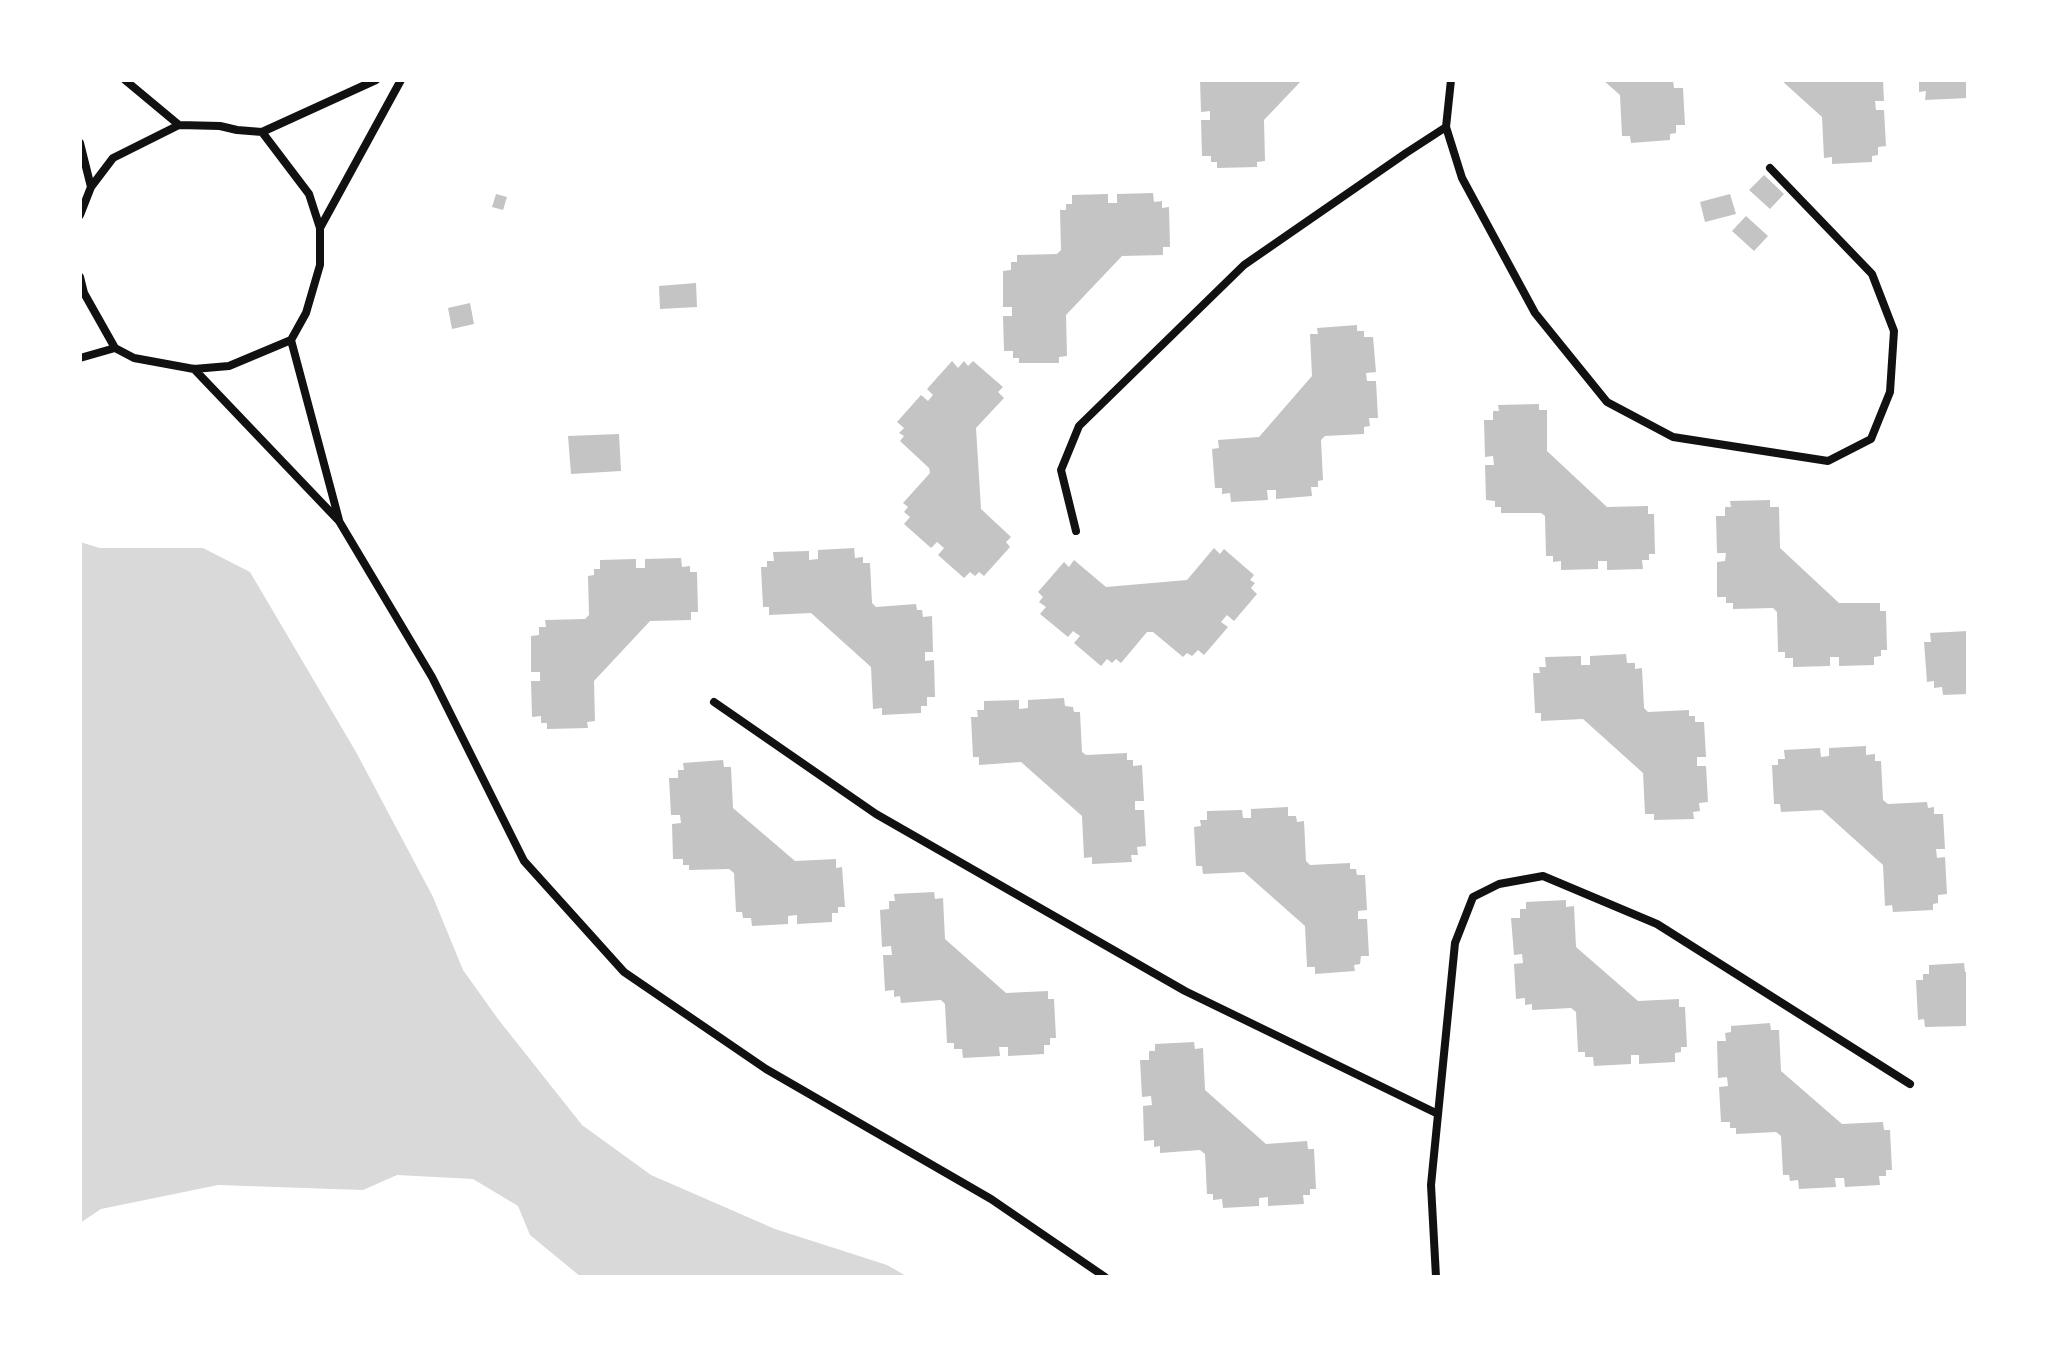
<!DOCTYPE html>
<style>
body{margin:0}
#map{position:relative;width:2048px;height:1357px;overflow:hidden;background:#fff;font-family:Commissioner,sans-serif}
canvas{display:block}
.frame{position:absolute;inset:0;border:82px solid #fff;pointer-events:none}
</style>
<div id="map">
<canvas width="2048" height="1357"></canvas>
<div class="frame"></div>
</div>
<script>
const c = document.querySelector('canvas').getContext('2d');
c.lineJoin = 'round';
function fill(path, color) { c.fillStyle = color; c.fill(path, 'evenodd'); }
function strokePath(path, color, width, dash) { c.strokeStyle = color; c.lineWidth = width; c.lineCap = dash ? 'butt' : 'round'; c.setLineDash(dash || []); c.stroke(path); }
fill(new Path2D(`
 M80,542L100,548H203L250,572L356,752L433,897L463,970L498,1019L582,1125L651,1175L775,1229L887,1265L908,1277H581L530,1235L518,1206L473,1179L397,1175L363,1190L218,1185L101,1209L80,1223Z`), '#d9d9d9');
fill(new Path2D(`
 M1200,80H1302L1264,120L1265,161L1257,162V167L1217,168V162H1211V156H1202L1201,120H1210V111L1201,112Z
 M1603,80H1673L1674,88H1683L1685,125H1676V133L1670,134V140L1631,143L1630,136H1622L1620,95Z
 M1781,80H1883L1884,101H1875L1876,110H1884L1886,146L1878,147V155L1872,156V162L1832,164V157L1824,158L1822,117Z
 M1919,80H1968V98L1925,100L1926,91L1919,92Z
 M1764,175L1784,194L1770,209L1749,190Z
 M1153,193L1154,202L1162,201V208L1169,207L1170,247H1163V255L1122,256L1066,315L1067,356L1059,357V363H1019V358H1013V351H1004L1003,316H1012V307H1003V271L1011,270V262H1017V255L1057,254L1061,250L1060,210H1066V204H1072V195L1108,194V203H1117V194Z
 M496,194L507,197L503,210L492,207Z
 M1730,194L1736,214L1705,222L1700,202Z
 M1746,216L1768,236L1754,251L1732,231Z
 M696,283L697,307L660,309L659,286Z
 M470,303L474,324L452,329L448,308Z
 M1357,325V331H1364V337H1373L1376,372L1366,373L1367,381H1376L1378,418H1369L1370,426L1364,427V434L1325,436L1321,440L1323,480L1318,481V487H1311L1312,496L1276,499V490H1267L1268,500L1231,502L1230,493L1222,494V488H1215L1212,449L1219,448L1218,440L1259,437L1312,376L1310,334H1318L1317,328Z
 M952,361L958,368L964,361L968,366L973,361L1003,387L998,392L1004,398L976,428L981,509L1011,537L1006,542L1010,547L984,576L979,572L975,576L970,572L964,578L938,555L944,548L937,542L931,548L904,524L910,517L904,512L908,507L903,503L930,473L929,468L900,441L904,436L899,433L904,428L897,422L921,395L928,401L933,395L927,389Z
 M1539,404V410H1547V451L1607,507L1648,506V514H1654L1655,554H1649V560H1642L1643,569L1607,570V561H1598V569L1561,570V561L1553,562V556H1546L1545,516L1541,513H1501V507H1495V501L1486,500L1485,465H1494L1493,456L1485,457L1484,420H1493V411H1499L1498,405Z
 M619,434L621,471L571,474L568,436Z
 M1770,500V507H1779L1780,548L1839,603H1880V611H1886L1887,650H1881V656L1874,657V665L1839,666V657H1830V666L1793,667V658H1785V652H1778L1777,612L1773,608L1733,609V603H1726V597H1717V562L1725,561L1726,553H1717L1716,516H1725V507H1731L1730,501Z
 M854,548L855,558L863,557V563H870L872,603L876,607L916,604L917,610H922L923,617L932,616L933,652H925V661L934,660L935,697H927V706H921V713L882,715V708L873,709L871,667L811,613L769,615V607H763L761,567H767V561H774L773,552L809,551V560L818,559V550Z
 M1214,548L1220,554L1224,549L1254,575L1250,580L1255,583L1251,588L1257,594L1234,621L1227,615L1221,622L1228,627L1204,655L1198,650L1192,656L1187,653L1183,657L1153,632H1147L1121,663L1116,659L1112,663L1107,659L1101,666L1074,643L1080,636L1073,631L1068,637L1040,614L1046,607L1039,602L1043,597L1038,592L1064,562L1069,567L1074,560L1106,587L1187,580Z
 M681,558L682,567L690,566V572H697L698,612H691V620L650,621L594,681L595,721L587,722L588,728L547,729V723H541V716L532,717L531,681H540V672H531V636L539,635V627H546L545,620L585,619L589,615L588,576L594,575V569H600V560L636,559V568H645V559Z
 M1968,631V694L1943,695L1942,687L1934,688V681L1927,682L1924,642H1931L1930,633Z
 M1626,654L1627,663H1635V669L1642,668L1644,708L1648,712L1689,710V716H1695V722H1704L1706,757H1697V766H1706L1708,802L1699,803L1700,811L1693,812L1694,819L1654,820V814H1645L1643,773L1583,719L1541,721V713H1535L1533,673H1540L1539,667H1546L1545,657L1581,656V665H1590V656Z
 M1064,698L1065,706L1073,707L1074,712H1080L1082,752L1086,755L1127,753V760H1133V766L1142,765L1144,801H1135V810H1144L1146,846L1137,847L1138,855H1131L1132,862L1092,864V857L1084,858L1082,816L1021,762L979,765V757H973L971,717H978L977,710H984V701L1019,700V709L1028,708V700Z
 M1866,746V755L1875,754V761H1881L1883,800L1888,804L1927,802L1928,808L1934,807V814H1943L1945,849H1936L1937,858L1945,857L1947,894L1938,895V903L1933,904V910L1893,912L1892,905L1885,906L1883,865L1822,810L1781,812L1780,804H1774L1772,765H1778V759H1785L1784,750L1820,748L1821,757L1829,756V748Z
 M723,760L724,767H731L733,808L795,861L836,859V868L842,867L845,907H838V913H832V922L797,924V915L788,916V924L752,926L751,918H743L742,912H736L734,873L729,869L689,870V865H683V859H673L672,824L681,823L680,815H671L669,778H678V770H684L683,763Z
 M1288,807V816H1296L1297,822L1304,821L1306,861L1310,865L1350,863V869H1356L1357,875H1365L1367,910L1358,911V919H1367L1369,956H1361L1360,964L1354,965L1355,971L1315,974V967H1307L1305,926L1244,872L1203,874L1202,866H1196L1194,827L1201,826L1200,820H1207V811L1242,810L1243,818H1251V809Z
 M934,892L935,899L943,898L945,939L1006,993L1048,991V999H1054L1056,1038H1050V1045H1044V1054L1008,1056V1047H999L1000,1056L963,1058L962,1049H954V1043H947L945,1004L941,1000L901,1003L900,996L894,997V990L885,991L883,955H892L891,946L882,947L880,910L889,909V901H895L894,894Z
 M1566,900V907L1574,906L1576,947L1638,1001L1679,999V1007H1685L1687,1047H1681V1052L1675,1053V1062L1639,1064V1055H1631V1064L1594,1066L1593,1057H1585V1052H1578L1576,1012L1571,1008L1532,1010V1004L1525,1005V998L1516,999L1514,964L1523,963L1522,954L1514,955L1511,918H1520V909H1526V902Z
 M1964,963L1965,972H1968V1027L1966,1026L1925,1027L1924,1019L1918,1020L1916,980H1923V974H1929V965Z
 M1770,1023L1771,1030H1779L1781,1071L1842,1124L1883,1122L1884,1130H1890L1892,1170H1886V1176H1879L1880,1185L1845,1187L1844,1178H1835L1836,1187L1799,1189L1798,1180L1790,1181L1789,1175H1783L1781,1136L1776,1132L1736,1134V1128H1730V1122H1721L1719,1087L1728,1086L1727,1077L1718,1078L1717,1041H1726L1725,1033L1731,1032V1026Z
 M1194,1042L1195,1049L1203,1048L1205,1090L1266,1144L1307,1141L1308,1149H1314L1316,1189H1310V1195H1303L1304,1204L1268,1206V1197L1259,1198V1206L1223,1208L1222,1199L1213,1200V1194H1207L1205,1154L1200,1150L1160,1153V1146L1154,1147V1140L1144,1141L1143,1106L1152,1105L1151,1096L1142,1097L1140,1060H1149V1051H1155V1044Z`), '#c4c4c4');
strokePath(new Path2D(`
 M125,80L179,125
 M1451,80L1446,127L1462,178L1535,313L1607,402L1673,437L1828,461L1871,439L1890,392L1894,331L1872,274L1770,168
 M262,132L376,80
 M80,143L91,187
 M80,215L91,187L113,158L179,125L220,126L237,130L262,132L309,194L320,228V265L306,313L291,340L229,366L194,369L134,358L115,348L84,293L80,277
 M320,228L401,80
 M291,340L339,520
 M80,358L115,348
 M194,369L339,521L432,677L524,861L624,972L766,1069L991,1199L1105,1277
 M1076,531L1061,470L1079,426L1244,265L1406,153L1446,127
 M714,702L876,814L1185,991L1438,1114
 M1436,1277L1431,1185L1455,943L1473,897L1499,884L1543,876L1657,924L1910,1084`), '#111', 8);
</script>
